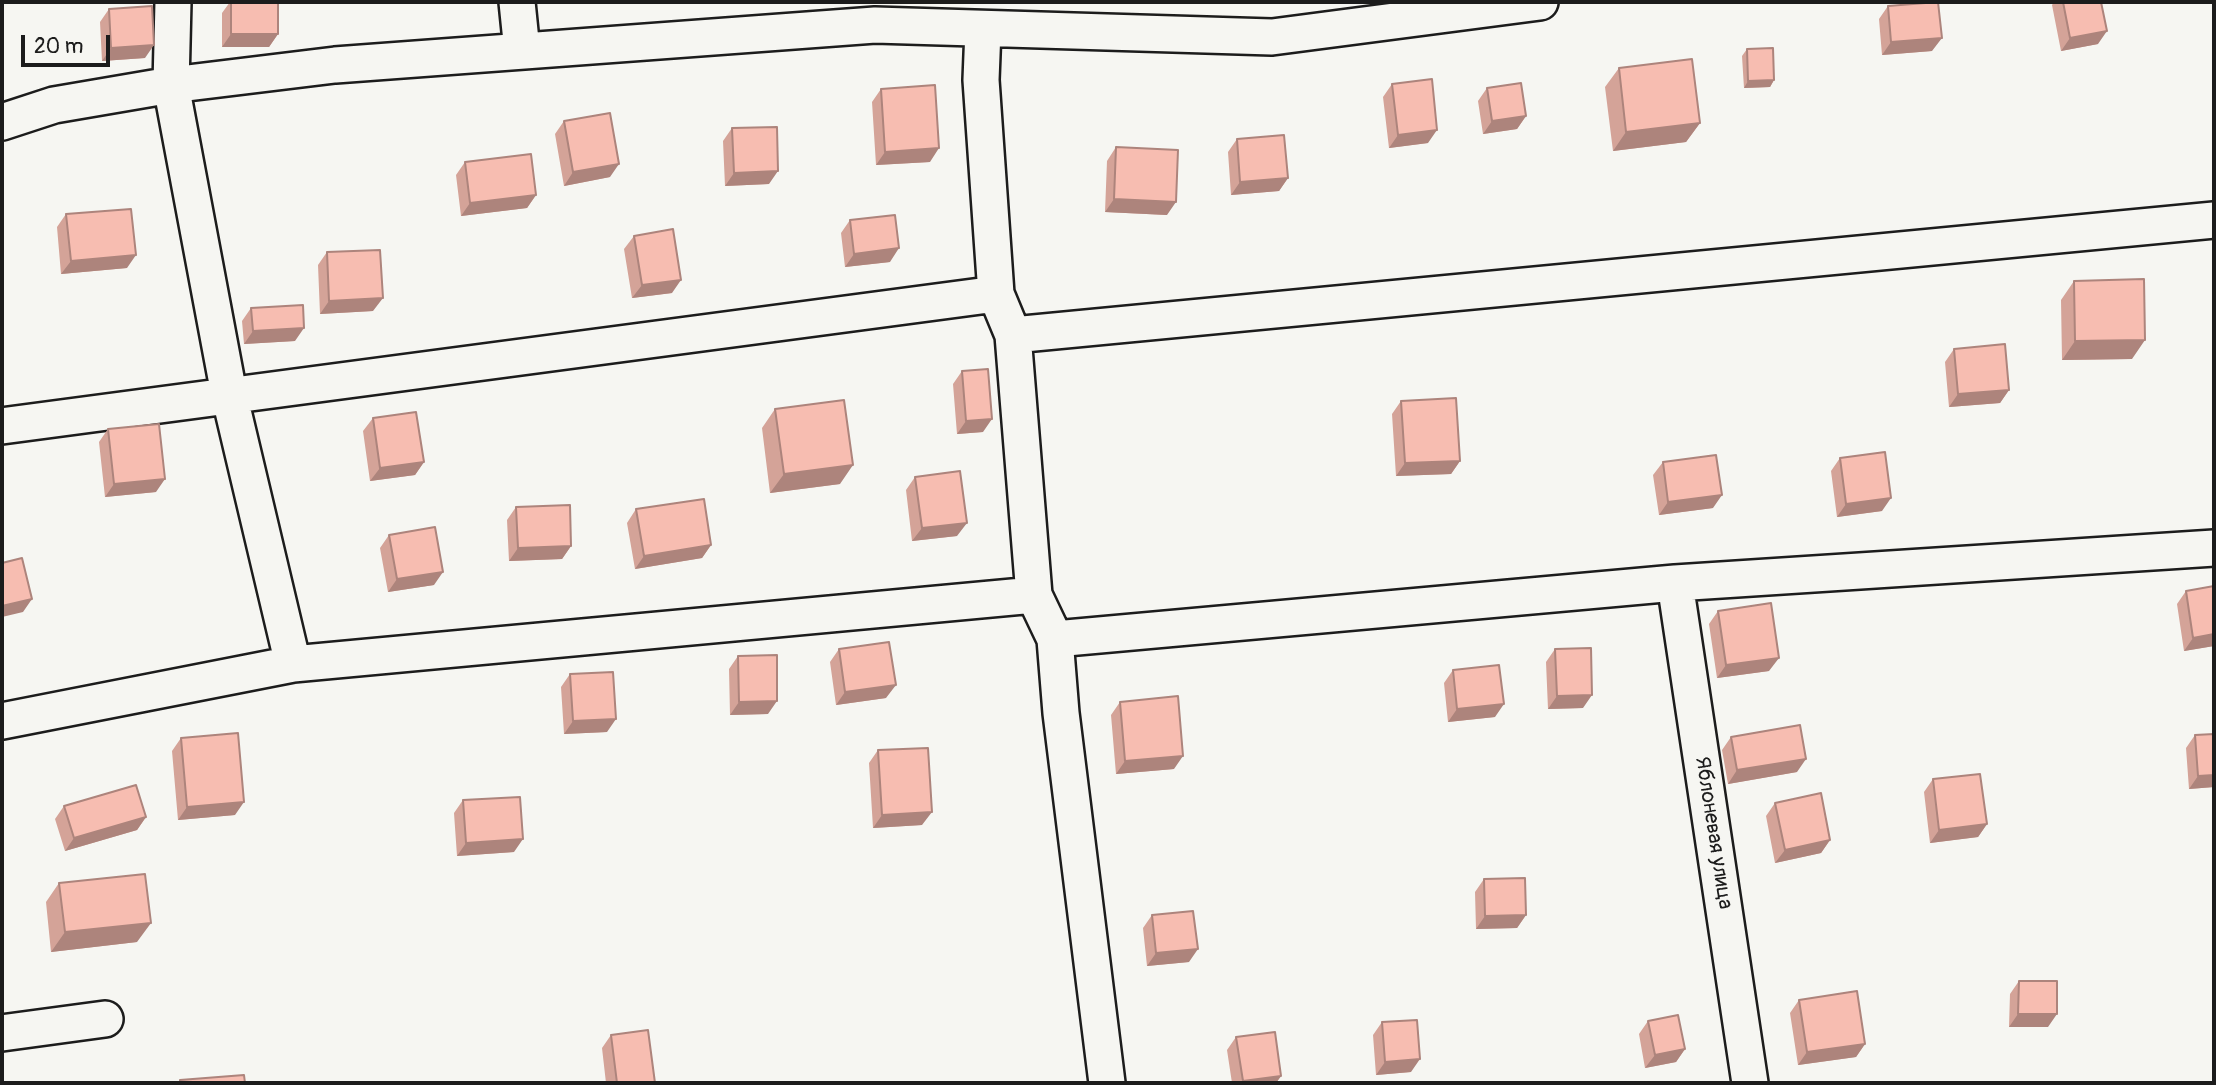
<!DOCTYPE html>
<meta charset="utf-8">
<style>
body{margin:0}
#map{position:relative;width:2216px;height:1085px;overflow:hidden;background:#f6f6f2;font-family:Pangolin,sans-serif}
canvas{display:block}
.frame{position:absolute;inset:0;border:4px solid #1c1c1c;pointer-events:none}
.scale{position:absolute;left:21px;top:35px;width:89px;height:32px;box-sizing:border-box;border:4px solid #1c1c1c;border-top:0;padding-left:9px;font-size:21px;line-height:24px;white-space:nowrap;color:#1c1c1c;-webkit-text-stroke:5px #f6f6f2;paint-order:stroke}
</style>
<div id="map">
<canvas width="2216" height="1085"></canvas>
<div class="frame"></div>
<div class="scale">20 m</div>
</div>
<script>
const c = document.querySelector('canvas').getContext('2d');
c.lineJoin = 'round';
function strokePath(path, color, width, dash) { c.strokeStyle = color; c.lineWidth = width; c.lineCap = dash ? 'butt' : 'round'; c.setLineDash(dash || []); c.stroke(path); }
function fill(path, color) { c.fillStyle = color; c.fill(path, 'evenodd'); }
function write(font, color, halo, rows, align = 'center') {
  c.font = font + ' Pangolin,sans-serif'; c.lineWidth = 7; c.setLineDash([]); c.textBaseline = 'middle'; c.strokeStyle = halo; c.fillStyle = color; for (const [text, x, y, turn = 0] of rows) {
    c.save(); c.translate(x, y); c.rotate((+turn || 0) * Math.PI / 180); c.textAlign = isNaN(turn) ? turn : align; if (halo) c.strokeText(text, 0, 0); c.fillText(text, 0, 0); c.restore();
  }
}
const minor = new Path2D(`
 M173,2L171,85L229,394L293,664
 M517,2L522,51
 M983,29L981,80L996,294L1013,335L1034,595L1055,639L1061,713L1107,1083
 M2,122L54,105L171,85L335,65L875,25L1272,37L1540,2
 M1013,335L2214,220
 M2,426L996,294
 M1675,583L1750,1083
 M1055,639L1675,583L2214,548
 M2,721L293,664L1034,595
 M2,1033L105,1019`);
strokePath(minor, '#1c1c1c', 40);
strokePath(minor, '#f6f6f2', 35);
fill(new Path2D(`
 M230,2H278V34L269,47H222V13Z
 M2054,2H2101L2098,44L2061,51L2052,5Z
 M1888,6L1932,51L1882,55L1879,19Z
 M109,9L145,58L102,61L100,22Z
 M1747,49L1774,80L1770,87L1744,88L1742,56Z
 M1619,68L1700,123L1686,142L1613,151L1605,87Z
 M1392,84L1428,143L1389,148L1383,97Z
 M1487,88L1526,116L1517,129L1483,134L1478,101Z
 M881,89L930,162L876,165L872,102Z
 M564,121L610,177L564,186L555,134Z
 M732,128L769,184L725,186L723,141Z
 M1237,139L1288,178L1279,191L1231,195L1228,152Z
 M1116,147L1167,215L1105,212L1107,161Z
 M465,162L536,195L527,208L461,216L456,175Z
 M66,214L127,268L61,274L57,227Z
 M850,220L890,262L845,267L841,233Z
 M634,236L672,293L632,298L624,249Z
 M327,252L373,311L320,314L318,265Z
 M2074,281L2132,359L2062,360L2061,300Z
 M251,308L295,341L244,344L242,321Z
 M1954,349L2009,390L2000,403L1949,407L1945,362Z
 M962,371L983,432L957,434L953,384Z
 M1401,401L1460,461L1451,474L1396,476L1392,414Z
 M775,409L840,484L770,493L762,428Z
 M373,418L424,462L415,475L370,481L363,431Z
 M108,429L156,492L105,497L99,442Z
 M1840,458L1882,511L1837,517L1831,471Z
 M1663,462L1713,508L1659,515L1653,475Z
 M915,477L957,536L912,541L906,490Z
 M516,507L571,546L562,559L509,561L507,520Z
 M636,509L711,545L702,558L635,569L627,523Z
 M389,535L434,585L388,592L380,548Z
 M2214,586V646L2184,651L2177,604L2186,591Z
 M1718,611L1769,671L1717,678L1709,624Z
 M839,649L886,698L836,705L830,662Z
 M1555,649L1583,708L1548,709L1546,662Z
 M738,656L768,714L730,715L729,669Z
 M1453,670L1495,717L1448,722L1444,683Z
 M570,674L607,732L564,734L561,687Z
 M1120,702L1174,769L1116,774L1111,715Z
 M2214,734V787L2189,789L2186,748L2195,735Z
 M1731,737L1797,772L1728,784L1722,750Z
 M181,738L235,815L178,820L172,751Z
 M878,750L922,825L873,828L869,763Z
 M1933,779L1987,824L1978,837L1930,843L1924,792Z
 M463,800L514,852L457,856L454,813Z
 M1775,803L1830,840L1821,853L1775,863L1766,816Z
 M64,806L146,817L137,830L65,851L55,819Z
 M1484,879L1526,915L1517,928L1476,929L1475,892Z
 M59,883L137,942L51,952L46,902Z
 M1152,915L1189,962L1147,966L1143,928Z
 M2019,981L2048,1027H2009L2010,994Z
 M1799,1000L1865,1044L1856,1057L1798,1065L1790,1013Z
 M1648,1021L1685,1049L1676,1062L1645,1068L1639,1034Z
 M1382,1022L1411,1072L1376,1075L1373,1035Z
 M611,1035L655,1083H606L602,1048Z
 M1236,1037L1281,1076L1276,1083H1232L1227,1050Z`), '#d4a398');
fill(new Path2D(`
 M2107,31L2098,44L2061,51L2070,38Z
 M231,34H278L269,47H222Z
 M1942,38L1932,51L1882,55L1891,42Z
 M154,45L145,58L102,61L111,48Z
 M1774,80L1770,87L1744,88L1748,81Z
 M1526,116L1517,129L1483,134L1492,121Z
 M1700,123L1686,142L1613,151L1626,132Z
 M1437,130L1428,143L1389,148L1398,135Z
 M939,148L930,162L876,165L885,152Z
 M619,164L610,177L564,186L573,172Z
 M778,171L769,184L725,186L734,173Z
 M1288,178L1279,191L1231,195L1240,182Z
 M536,195L527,208L461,216L470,203Z
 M1114,199L1176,202L1167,215L1105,212Z
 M899,248L890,262L845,267L854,254Z
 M136,255L127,268L61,274L71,261Z
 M681,280L672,293L632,298L642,285Z
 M383,298L373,311L320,314L329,301Z
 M304,328L295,341L244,344L253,331Z
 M2145,340L2132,359L2062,360L2075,341Z
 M2009,390L2000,403L1949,407L1958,394Z
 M992,419L983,432L957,434L966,421Z
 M1460,461L1451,474L1396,476L1405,463Z
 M424,462L415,475L370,481L380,468Z
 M853,465L840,484L770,493L784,474Z
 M165,479L156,492L105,497L114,484Z
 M1722,495L1713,508L1659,515L1668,502Z
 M1891,498L1882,511L1837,517L1846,504Z
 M967,523L957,536L912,541L922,528Z
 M711,545L702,558L635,569L644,556Z
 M571,546L562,559L509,561L518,548Z
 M443,572L434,585L388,592L397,579Z
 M32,599L23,612L2,617V606Z
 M2214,634V646L2184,651L2193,638Z
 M1779,658L1769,671L1717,678L1726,665Z
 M896,685L886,698L836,705L845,692Z
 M1592,695L1583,708L1548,709L1557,696Z
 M777,701L768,714L730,715L739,702Z
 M1504,704L1495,717L1448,722L1457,709Z
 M616,719L607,732L564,734L573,721Z
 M1183,756L1174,769L1116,774L1125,761Z
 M1806,759L1797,772L1728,784L1737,770Z
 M2214,775V787L2189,789L2198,776Z
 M244,802L235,815L178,820L187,807Z
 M932,812L922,825L873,828L882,815Z
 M146,817L137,830L65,851L74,838Z
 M1987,824L1978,837L1930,843L1939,830Z
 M523,839L514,852L457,856L466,843Z
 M1830,840L1821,853L1775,863L1785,850Z
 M1526,915L1517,928L1476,929L1485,916Z
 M151,923L137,942L51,952L65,932Z
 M1198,949L1189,962L1147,966L1156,953Z
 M2018,1014H2057L2048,1027H2009Z
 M1865,1044L1856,1057L1798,1065L1807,1052Z
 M1685,1049L1676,1062L1645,1068L1655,1055Z
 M1420,1059L1411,1072L1376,1075L1385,1062Z
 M1281,1076L1276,1083H1241L1243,1081Z`), '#ad847c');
const building = new Path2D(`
 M231,2H278V34H231Z
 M1938,2L1942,38L1891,42L1888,6Z
 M2063,2H2101L2107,31L2070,38Z
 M152,6L154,45L111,48L109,9Z
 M1773,48L1774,80L1748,81L1747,49Z
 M1692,59L1700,123L1626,132L1619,68Z
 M1432,79L1437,130L1398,135L1392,84Z
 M1521,83L1526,116L1492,121L1487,88Z
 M935,85L939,148L885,152L881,89Z
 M610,113L619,164L573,172L564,121Z
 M777,127L778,171L734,173L732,128Z
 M1284,135L1288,178L1240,182L1237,139Z
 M1116,147L1178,150L1176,202L1114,199Z
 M531,154L536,195L470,203L465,162Z
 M131,209L136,255L71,261L66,214Z
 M895,215L899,248L854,254L850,220Z
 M673,229L681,280L642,285L634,236Z
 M380,250L383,298L329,301L327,252Z
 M2144,279L2145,340L2075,341L2074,281Z
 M303,305L304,328L253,331L251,308Z
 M2005,344L2009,390L1958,394L1954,349Z
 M988,369L992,419L966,421L962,371Z
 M1456,398L1460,461L1405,463L1401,401Z
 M844,400L853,465L784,474L775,409Z
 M416,412L424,462L380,468L373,418Z
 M159,424L165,479L114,484L108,429Z
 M1885,452L1891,498L1846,504L1840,458Z
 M1716,455L1722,495L1668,502L1663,462Z
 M960,471L967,523L922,528L915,477Z
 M704,499L711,545L644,556L636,509Z
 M570,505L571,546L518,548L516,507Z
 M435,527L443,572L397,579L389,535Z
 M22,558L32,599L2,606V563Z
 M2214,586V634L2193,638L2186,591Z
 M1771,603L1779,658L1726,665L1718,611Z
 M889,642L896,685L845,692L839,649Z
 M1591,648L1592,695L1557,696L1555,649Z
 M777,655V701L739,702L738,656Z
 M1499,665L1504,704L1457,709L1453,670Z
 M613,672L616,719L573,721L570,674Z
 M1178,696L1183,756L1125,761L1120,702Z
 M1800,725L1806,759L1737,770L1731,737Z
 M238,733L244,802L187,807L181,738Z
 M2214,734V775L2198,776L2195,735Z
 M928,748L932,812L882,815L878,750Z
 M1980,774L1987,824L1939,830L1933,779Z
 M136,785L146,817L74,838L64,806Z
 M1821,793L1830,840L1785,850L1775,803Z
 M520,797L523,839L466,843L463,800Z
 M145,874L151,923L65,932L59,883Z
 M1525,878L1526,915L1485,916L1484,879Z
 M1193,911L1198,949L1156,953L1152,915Z
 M2019,981H2057V1014H2018Z
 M1857,991L1865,1044L1807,1052L1799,1000Z
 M1678,1015L1685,1049L1655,1055L1648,1021Z
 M1417,1020L1420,1059L1385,1062L1382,1022Z
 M648,1030L655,1083H617L611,1035Z
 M1275,1032L1281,1076L1243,1081L1236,1037Z
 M244,1075L245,1083H180V1080Z`);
fill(building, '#f7bdb1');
strokePath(building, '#ad847c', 2);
write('21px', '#1c1c1c', '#f6f6f2', [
 ["Яблоневая улица",1713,833,81]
]);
</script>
